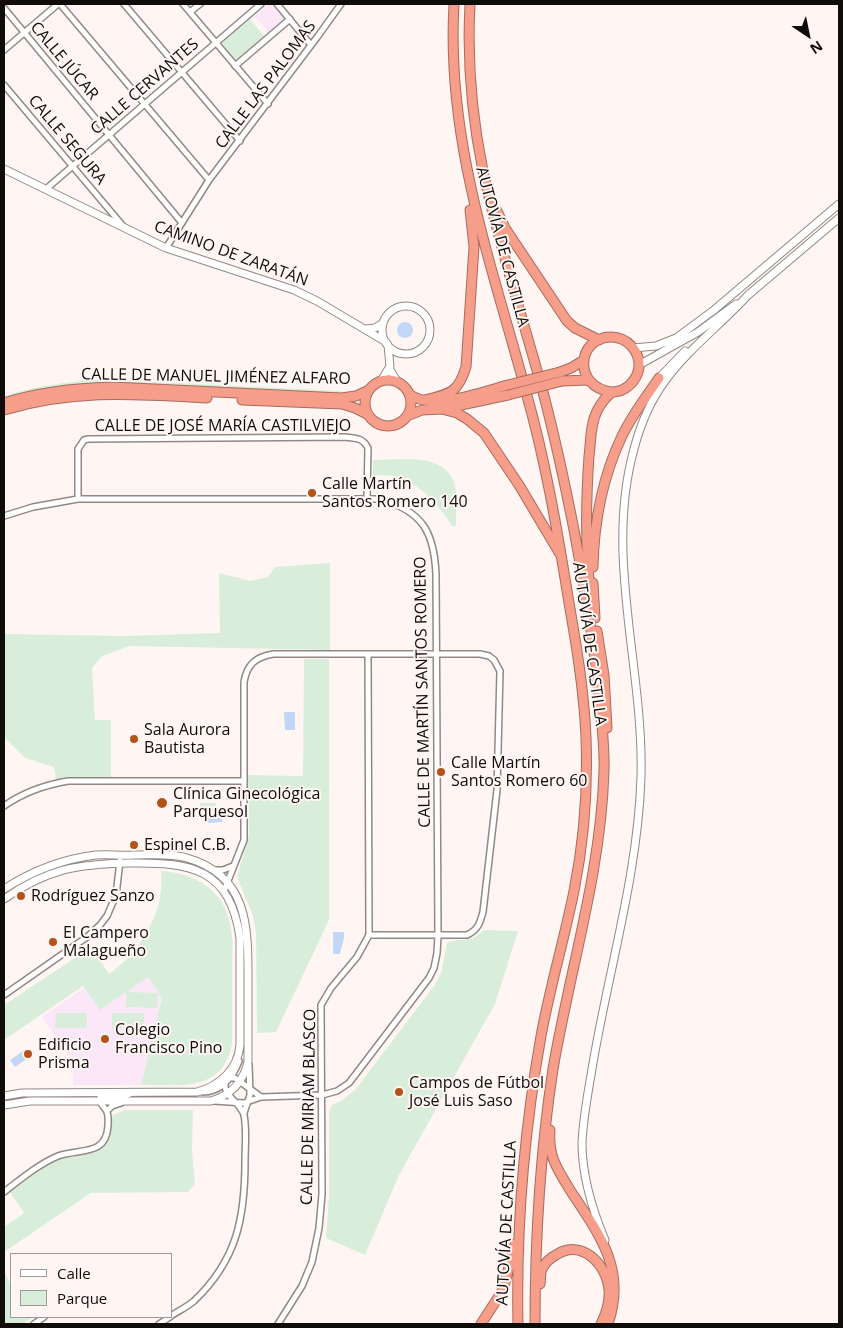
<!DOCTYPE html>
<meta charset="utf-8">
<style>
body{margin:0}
#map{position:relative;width:843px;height:1328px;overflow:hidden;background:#fff6f3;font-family:"Open Sans",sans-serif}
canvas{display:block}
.frame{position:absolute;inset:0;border:5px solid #0f0c0a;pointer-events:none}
.legend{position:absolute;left:10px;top:1253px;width:162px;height:65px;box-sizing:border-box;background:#fff6f3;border:1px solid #9f9896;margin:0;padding:6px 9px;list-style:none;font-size:15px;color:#0f0c0a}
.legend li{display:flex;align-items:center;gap:10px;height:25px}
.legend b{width:25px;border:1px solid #9f9896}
.north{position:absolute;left:783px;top:10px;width:50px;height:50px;-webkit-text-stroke:4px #fff6f3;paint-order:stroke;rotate:146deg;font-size:14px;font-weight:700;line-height:20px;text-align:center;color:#0f0c0a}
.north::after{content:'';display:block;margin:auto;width:18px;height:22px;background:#0f0c0a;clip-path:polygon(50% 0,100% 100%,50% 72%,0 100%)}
</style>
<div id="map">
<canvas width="843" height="1328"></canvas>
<div class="frame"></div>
<ul class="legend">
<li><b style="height:6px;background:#fff"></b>Calle</li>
<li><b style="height:14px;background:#d8eeda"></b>Parque</li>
</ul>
<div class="north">N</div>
</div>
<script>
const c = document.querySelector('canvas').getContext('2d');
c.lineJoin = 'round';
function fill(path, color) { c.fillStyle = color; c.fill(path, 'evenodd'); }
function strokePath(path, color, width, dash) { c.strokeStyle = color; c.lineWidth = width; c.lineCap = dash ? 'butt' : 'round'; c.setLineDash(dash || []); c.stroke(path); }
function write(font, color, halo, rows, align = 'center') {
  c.font = font + ' "Open Sans",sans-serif'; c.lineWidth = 4; c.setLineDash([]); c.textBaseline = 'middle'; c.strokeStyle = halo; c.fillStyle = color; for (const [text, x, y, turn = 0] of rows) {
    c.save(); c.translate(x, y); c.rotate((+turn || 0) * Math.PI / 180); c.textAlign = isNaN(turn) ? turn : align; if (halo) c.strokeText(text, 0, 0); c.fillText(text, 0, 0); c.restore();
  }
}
fill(new Path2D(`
 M268,4H271L284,19L269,32L255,16Z
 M148,977L162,998L141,1085H73V1061L42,1017L85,987L100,1010Z`), '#fbe7f8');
fill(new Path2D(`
 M250,19L264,36L236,60L222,43Z
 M98,380H117L342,391L341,394L151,385L4,400V396C34,386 66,382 98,380Z
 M373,460C402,460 450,451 456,490C457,501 456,514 456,526H452C438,504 423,486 397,477C390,475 381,475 373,475Z
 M330,563V650L130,646L102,656L92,668L95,720H111V780L56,779L54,767L25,758L4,737V634L124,636L220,633L219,573L250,581L268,577L275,567Z
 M304,659H329V920L276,1032L257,1033L256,931L252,913L237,877L249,836L248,775L303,776Z
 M200,803H216V811H200Z
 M161,871C196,873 226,891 231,929C234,944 232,960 232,975C232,998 232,1021 232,1044C223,1093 179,1085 141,1085L162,998L148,977L127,992L158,993L157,1008L126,1007V992L100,1010L83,986L4,1040V1005L91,947L109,974C142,951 165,911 161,871Z
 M484,930L518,931L495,1004L399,1175L365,1255L326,1238L329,1196V1112L332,1105L341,1101L355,1090L434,986L441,973L447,943L457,940L472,939Z
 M56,1013H87V1028H55Z
 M112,1013H144V1028H112Z
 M125,1110H193L192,1150L195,1184L188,1192L91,1193L4,1252V1227L24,1213L10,1192C24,1182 39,1170 55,1162C71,1153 93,1160 105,1144C112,1135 109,1125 113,1115Z
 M4,1272L11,1284V1317L32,1318L23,1324H4Z`), '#d8eeda');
fill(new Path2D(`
 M397 330a8 8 0 1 1 16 0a8 8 0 1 1-16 0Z
 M284,712H295V730H285Z
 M208,815H222V822L207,823Z
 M333,932H344C345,940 341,946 340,954H333Z
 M26,1049L31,1056L15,1067L10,1060Z`), '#c1d7f7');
const street = new Path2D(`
 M60,4L209,180
 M124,4L240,141
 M183,4L268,104
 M277,4L311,45
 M4,8L182,223
 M190,12L200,4
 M4,50L58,4
 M235,66L290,19
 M4,85L123,226
 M46,189L261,4
 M166,248L209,180L318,36L341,4
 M78,499V449L84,440L88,439L345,437C356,438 363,438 368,448L367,498
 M4,516L33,507L78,499H381C423,512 434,532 436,574L438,935L437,953L434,968L429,978L349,1083L337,1091L322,1095L261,1097L244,1103L214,1101
 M4,806C24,792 44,785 68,781H243
 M214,870H223L233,866
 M224,891L244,840V682C247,664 256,657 273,654H480L489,656L494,660L500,671L497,790L483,912C480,923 478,930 467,935H369
 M4,995L87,937L100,925L107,916L116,895L120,861
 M230,1078H235L261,1097
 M203,1092C221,1092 233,1077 239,1061
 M100,1096C109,1099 123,1098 132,1093
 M107,1111L112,1106L121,1103
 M244,1113L250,1095L249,1065
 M4,1192C21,1179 39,1164 58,1156C79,1148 106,1157 108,1126C108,1122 109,1114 106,1110C104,1107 102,1106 100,1101L102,1100
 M171,1316C178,1311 187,1307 194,1301C237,1260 245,1218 245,1161C245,1146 247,1130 244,1115C241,1103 223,1096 225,1083
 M34,1324L44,1317
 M159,1324L170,1317
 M278,1324L302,1286L312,1262L319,1228L322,1194L321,1005L331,988L357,957L369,935L368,654`);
const secondary = new Path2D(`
 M4,169L166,248L294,290L317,301L386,342
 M747,296L839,218
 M382 330a24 24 0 1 1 48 0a24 24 0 1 1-48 0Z
 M365,329L375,328L383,323
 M633,348L656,346L676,338L714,310L839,204
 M639,365L698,332L736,304
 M389,368L398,383
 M659,378L685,351
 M381,381L390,366L388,345
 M4,889C32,871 62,859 96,855C108,854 121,856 134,855C151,855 170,853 187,858C251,876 248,932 248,986C248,1011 248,1036 248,1062C243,1083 231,1095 211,1101H30L4,1105
 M4,899C47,869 77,864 129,863C191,862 230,868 240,938V1045C238,1069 220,1086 197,1092L22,1093L4,1096
 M605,1240C592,1209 582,1177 582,1143C583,1118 588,1093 592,1069C608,972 638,875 641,777C644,668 604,557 634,449C640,426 651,400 665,381C689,348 722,324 749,294`);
const highway = new Path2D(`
 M454,4C446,141 491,262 526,392C545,459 557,528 568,597C576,643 584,690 586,737C588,788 584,841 574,891C564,940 550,987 541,1036C524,1132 516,1227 518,1324
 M470,4C467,59 472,117 483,171C499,246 523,319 543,392C555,438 565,484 574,530C583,579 592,628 597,677C600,707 605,741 604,771C601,873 570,969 553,1069C540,1154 535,1239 535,1324
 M497,211L505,228L567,321L575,328L599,340
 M560,372L571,368L584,360
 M365 403a23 23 0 1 1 46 0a23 23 0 1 1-46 0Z
 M562,381L588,380
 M409,394C431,411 479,393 504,386
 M242,400L342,404L355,408L367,414
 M425,400C450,394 458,393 466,367L474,247L470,210
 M4,403C39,392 75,388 112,387L341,398L356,396L369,390
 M442,409L457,413L467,419L484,433L519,485L560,554
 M4,410C75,389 134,394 207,398
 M407,416L422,410L442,409L508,395
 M593,567C594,522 602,478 622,436C632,415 646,397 659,378
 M593,583L595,618
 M590,589C585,545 586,500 589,456C591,441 590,425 597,411C600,405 606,397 611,393C614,391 618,392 622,390C631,386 638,377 639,367C640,351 627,337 611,337C577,337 572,387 612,392
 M597,631L604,675L607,728
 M550,1130C548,1157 557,1168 570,1190C599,1234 627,1269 608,1324
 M540,1284C541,1279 540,1273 542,1269C545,1263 550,1258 556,1255C581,1238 607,1264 609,1290C610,1302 606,1314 601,1324
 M481,1324L503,1290L515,1244`);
strokePath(street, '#928985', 8);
strokePath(secondary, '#928985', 9);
strokePath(highway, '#a66b5e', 11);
strokePath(street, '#fff', 5);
strokePath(secondary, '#fff', 7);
strokePath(highway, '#f79e8b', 9);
const highwayBridge = new Path2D(`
 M504,386L560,372
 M508,395L562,381`);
strokePath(highwayBridge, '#a66b5e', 11, []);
strokePath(highwayBridge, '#f79e8b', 9);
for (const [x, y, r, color] of [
 [312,493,5,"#b5521a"],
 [134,739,5,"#b5521a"],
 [441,772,5,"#b5521a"],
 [162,803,6,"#b5521a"],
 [134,845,5,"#b5521a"],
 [21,896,5,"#b5521a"],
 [53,942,5,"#b5521a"],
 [105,1039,5,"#b5521a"],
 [28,1054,5,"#b5521a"],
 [399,1092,5,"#b5521a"]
]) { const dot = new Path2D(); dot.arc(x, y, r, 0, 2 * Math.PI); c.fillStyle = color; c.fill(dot); strokePath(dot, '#fff6f3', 2); }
write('16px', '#0f0c0a', '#fff6f3', [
 ["CALLE JÚCAR",64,61,50],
 ["CALLE LAS PALOMAS",266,85,-53],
 ["CALLE CERVANTES",145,87,-41],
 ["CALLE SEGURA",67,140,50],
 ["AUTOVÍA DE CASTILLA",502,247,75],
 ["CAMINO DE ZARATÁN",231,254,20],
 ["CALLE DE MANUEL JIMÉNEZ ALFARO",216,377,1],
 ["CALLE DE JOSÉ MARÍA CASTILVIEJO",223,426],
 ["AUTOVÍA DE CASTILLA",589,644,82],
 ["CALLE DE MARTÍN SANTOS ROMERO",423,692,-91],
 ["CALLE DE MIRIAM BLASCO",309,1107,-89],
 ["AUTOVÍA DE CASTILLA",507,1223,-87]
]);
write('16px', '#0f0c0a', '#fff6f3', [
 ["Calle Martín",322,484],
 ["Santos Romero 140",322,502],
 ["Sala Aurora",144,730],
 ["Bautista",144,748],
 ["Calle Martín",451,763],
 ["Santos Romero 60",451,781],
 ["Clínica Ginecológica",173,794],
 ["Parquesol",173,812],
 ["Espinel C.B.",144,845],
 ["Rodríguez Sanzo",31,896],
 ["El Campero",63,933],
 ["Malagueño",63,951],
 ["Colegio",115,1030],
 ["Francisco Pino",115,1048],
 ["Edificio",38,1045],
 ["Prisma",38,1063],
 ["Campos de Fútbol",409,1083],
 ["José Luis Saso",409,1101]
], 'left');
</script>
